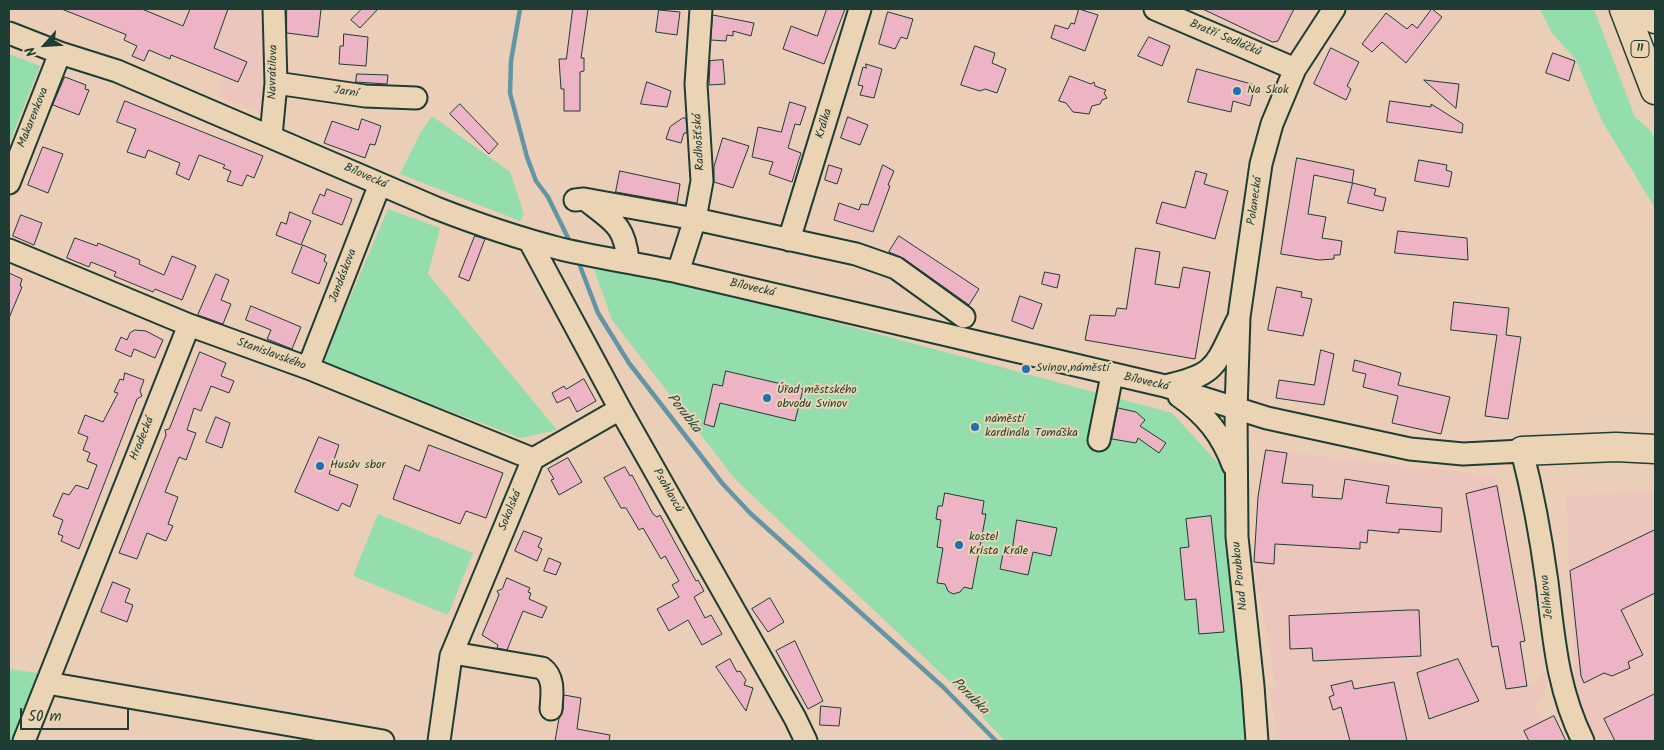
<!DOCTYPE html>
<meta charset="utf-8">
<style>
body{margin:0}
#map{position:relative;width:1664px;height:750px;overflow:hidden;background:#ebceb7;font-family:Kalam,sans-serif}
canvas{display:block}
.frame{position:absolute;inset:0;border:10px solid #1f3d34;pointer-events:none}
.north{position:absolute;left:20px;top:20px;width:50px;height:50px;-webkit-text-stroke:4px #ead4b3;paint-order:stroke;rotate:244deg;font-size:14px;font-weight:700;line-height:20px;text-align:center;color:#1f3d34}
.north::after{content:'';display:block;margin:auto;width:18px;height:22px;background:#1f3d34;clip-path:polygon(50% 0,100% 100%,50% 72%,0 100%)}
.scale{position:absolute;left:20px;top:708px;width:109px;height:22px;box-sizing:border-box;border:2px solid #1f3d34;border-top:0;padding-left:6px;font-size:15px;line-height:18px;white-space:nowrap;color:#1f3d34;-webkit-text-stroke:4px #ead4b3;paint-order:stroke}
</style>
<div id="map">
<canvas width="1664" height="750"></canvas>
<div class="frame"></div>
<div class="north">N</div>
<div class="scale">50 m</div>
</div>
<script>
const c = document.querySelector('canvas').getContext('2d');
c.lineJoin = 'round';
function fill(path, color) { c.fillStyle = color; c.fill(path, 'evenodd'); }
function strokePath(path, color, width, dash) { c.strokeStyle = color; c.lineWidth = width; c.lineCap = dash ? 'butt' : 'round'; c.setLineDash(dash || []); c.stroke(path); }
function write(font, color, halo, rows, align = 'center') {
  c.font = font + ' Kalam,sans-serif'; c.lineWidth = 4; c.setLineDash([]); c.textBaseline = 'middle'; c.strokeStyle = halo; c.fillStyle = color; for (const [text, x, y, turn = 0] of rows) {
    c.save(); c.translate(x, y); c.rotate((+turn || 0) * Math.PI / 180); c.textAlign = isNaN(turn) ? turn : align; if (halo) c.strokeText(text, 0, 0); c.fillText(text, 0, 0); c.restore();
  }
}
fill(new Path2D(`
 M62,9H264L265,106L260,113L217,96L225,75L172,55L170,59L149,51L144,61L132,56L136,46L124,40L126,35Z
 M1266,450L1481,474L1496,473L1525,641L1521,642L1527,685L1537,681L1548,668L1546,690L1535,705L1543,721L1555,716L1567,741H1278L1269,687L1276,686L1254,562L1258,497Z
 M1655,491V741H1598L1576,696L1566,497Z`), '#ecc6bc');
fill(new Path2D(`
 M1540,9H1594L1635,117L1651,131L1655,142V208L1602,121L1576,60L1552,33Z
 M12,55L40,66L9,144V56Z
 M432,116L510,172L524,214L520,221L400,174L421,132Z
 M388,209L440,228L428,274L557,430L521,438L322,363Z
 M593,266L755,301L1172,413L1228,474L1230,541L1245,741H1005L949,681L735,479L612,320Z
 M378,514L473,553L448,615L353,576Z
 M9,669L38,673L12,741H9Z`), '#94ddac');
strokePath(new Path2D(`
 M520,9L511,61L510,93L527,157L536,181L548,197L571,244
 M577,258L598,313L629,363L722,483L750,513L943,687L996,741`), '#6396a5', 4.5);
const building = new Path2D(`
 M62,9H142L183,26L190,9H228L214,48L247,62L238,82L171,55L170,59L149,50L144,61L132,56L137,46L124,40L126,35Z
 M287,9H321L318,37L287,33Z
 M362,9H378L360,28L351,20Z
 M573,9H588L581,58H584V71L580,72V111H564V89H561L559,59H566Z
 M827,9H845L824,64L783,49L791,26L817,36Z
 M1079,9L1098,15L1085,51L1051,38L1055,25L1068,29L1071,23L1074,24Z
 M1203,9H1294L1278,41L1273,42Z
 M1432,9L1442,17L1406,63L1382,42L1372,52L1362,44L1386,13L1407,29L1412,24L1417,28Z
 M659,10L680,12L677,35L656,32Z
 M888,12L913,19L907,39L901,37L895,49L879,44Z
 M713,15L754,23L751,36L733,31V36L727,35L726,41L711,40Z
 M344,34L368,37L366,66L339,64L340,46H343Z
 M1149,37L1170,46L1162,66L1138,56Z
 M975,46L995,53L992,63L1006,69L997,93L985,89L980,91L961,85Z
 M1331,48L1359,62L1347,86L1351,89L1346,100L1314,84Z
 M1553,53L1575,61L1569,81L1546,73Z
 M723,60L725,84L709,85L710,61Z
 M866,64L882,69L874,98L860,95L863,86L858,85L863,67L866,68Z
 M1197,69L1255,85L1250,106L1233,101L1231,112L1188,102Z
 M357,74L388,75L387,84L356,82Z
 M1070,76L1091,84L1094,82L1095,86L1106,90L1104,93L1107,98L1102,100L1100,104L1092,106L1089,114L1073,112L1066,103L1059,101Z
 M65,77L86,85L85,89L89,90L79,115L53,105Z
 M1424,80L1459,84L1456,108Z
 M647,82L671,91L667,107L641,104Z
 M125,101L263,156L254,178L247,175L242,186L227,181L231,171L223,168L225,165L199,155L189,180L176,174L180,163L148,150L145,158L127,152L136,129L117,122Z
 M1390,101L1431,107V104L1463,124L1462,133L1387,122Z
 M790,102L806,107L800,125L795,124L788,148L801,153L792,182L769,174L773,162L752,157L758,127L781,132Z
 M460,104L498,144L489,154L450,114Z
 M848,117L868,125L860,145L841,138Z
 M683,118H686L687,133H684L681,143L666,139L670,127Z
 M362,119L381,126L375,145L370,144L365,158L324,143L332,121L358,130Z
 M723,138L749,146L733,188L714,182V167Z
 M43,147L63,154L48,193L28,185Z
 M1297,158L1354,170L1352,183L1314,175L1308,214L1326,217L1322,238L1342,241L1340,255H1334V259L1319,260L1281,254Z
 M1419,160L1447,165L1446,170L1452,172L1449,187L1415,181Z
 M829,165L842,169L837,184L825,180Z
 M883,165L894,171L888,185L890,186L873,232L834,220L839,203L859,210L861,204L868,205Z
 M620,171L680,184L677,203L616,192Z
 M1196,171L1207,174L1204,184L1228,191L1215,239L1156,223L1162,202L1185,208Z
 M1353,183L1376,189L1374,195L1386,198L1383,211L1348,203Z
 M327,189L352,199L342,225L312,213L320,194L324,196Z
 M290,212L311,221L301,245L276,235L281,222L286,224Z
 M21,215L42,223L34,245L13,236Z
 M1398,231L1467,238L1468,260L1395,253Z
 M475,236L485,239L469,281L459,277Z
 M899,236L979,289L969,305L903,258L889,252Z
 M75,238L97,246L98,243L140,260L139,264L164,275L172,256L196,266L182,300L155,289L153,292L114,276L116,272L91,262L89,267L67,258Z
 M303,245L326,255L324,261L327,263L319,284L292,273Z
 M1136,248L1160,252L1155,284L1179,288L1183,267L1210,272L1195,359L1085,340L1090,315L1115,316L1117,308L1126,309Z
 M1045,272L1060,275L1057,288L1042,284Z
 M9,273L22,279L20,286L22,287L9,318Z
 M216,274L229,280L221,300L231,304L223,324L198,315Z
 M1277,287L1302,292L1301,297L1312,299L1303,336L1268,330Z
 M1020,296L1042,304L1033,329L1012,321Z
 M1454,302L1509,308L1506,335L1521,337L1508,419L1485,416L1497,335L1451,330Z
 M251,306L301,327L292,349L267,339L271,330L246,320Z
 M135,330L146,331L163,340L155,358L134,349L131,357L115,350L121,337L127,340L130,333Z
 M1321,350L1334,354L1324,405L1276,398L1279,380L1314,385Z
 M200,352L226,363L221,376L234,381L229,393L211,386L201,411L194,408L187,430L196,433L186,460L179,457L165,492L178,497L168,524L173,526L166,541L147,533L137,559L119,553L166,435L165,430L169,429Z
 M1355,360L1401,373L1398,385L1450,397L1441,434L1392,423L1398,396L1363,387L1366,374L1353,371Z
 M726,371L803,389L795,421L720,403L714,427L704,424L713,384L722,386Z
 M125,373L144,380L140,391L142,396L137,399L79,549L61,541L63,536L58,534L63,520L53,516L63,493L69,495L76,485L88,489L97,465L87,461L90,453L83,450L88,437L78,433L85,415L103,422L118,393L114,392L120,379L123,380Z
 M584,379L596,401L577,412L569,397L557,403L552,393L564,386L566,389Z
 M1118,408L1136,412L1145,420L1140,426L1166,443L1159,453L1138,438L1136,443L1112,439Z
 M216,417L230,423L222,448L206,442Z
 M319,437L339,445L329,474L358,485L350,507L342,503L338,511L295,492Z
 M429,445L503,473L486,518L466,511L460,524L393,499L405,465L419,471Z
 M1266,450L1287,453L1282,483L1313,485L1312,497L1342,499L1345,479L1389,486L1386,503L1442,508L1441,532L1399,529V533L1368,530L1367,543L1360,542V549L1275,544L1274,564L1254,562L1258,497Z
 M568,458L582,482L559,495L551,480L554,479L548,469Z
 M625,467L630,476L632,475L653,514L657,517L660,515L696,581L698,580L704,591L694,597L705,618L711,615L722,634L702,645L688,620L669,631L657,609L679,597L672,585L679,581L665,556L661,559L643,528L639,530L626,508H621L604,478Z
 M1497,486L1525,641L1520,642L1527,686L1506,689L1498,646L1492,647L1466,494Z
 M945,493L984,501L982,514H986L972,589L964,587L960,592L953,594L948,591L945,584L937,583L943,548L937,547L941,520L936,519L938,506H942Z
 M1211,516L1224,632L1199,634L1196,599L1185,600L1180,548L1189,547L1186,519Z
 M1017,520L1057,528L1051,556L1033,552L1028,575L1000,569L1003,554L1011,556Z
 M1655,530V593L1621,610L1643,655L1628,662L1630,668L1612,676L1604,673L1584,683L1581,676L1570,571Z
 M524,531L542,538L538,547L542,549L537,561L515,551Z
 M549,558L561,563L556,575L544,571Z
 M507,578L530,588L528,592L531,593L529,599L547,607L542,618L523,611L507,650L497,648L498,645L482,635L499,595L497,591L502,589Z
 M113,582L130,589L125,602L133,605L127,622L101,612Z
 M770,598L784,622L768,632L752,609Z
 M1409,610H1419L1421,656L1313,661L1312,648L1290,649L1289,616Z
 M795,641L823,701L808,709L776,651Z
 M730,659L737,672L740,671L746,680L744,685L753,688L746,711L716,667Z
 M1458,659L1479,701L1429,719L1417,673Z
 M1352,681L1354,689L1394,682L1407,741H1350L1341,707L1333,710L1329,697L1334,695L1331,686Z
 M1655,694V741H1615L1604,719Z
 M564,695L581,698L577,729L610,735L609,741H555L559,718L563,710Z
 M821,706L841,708L839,726L820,725Z
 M1554,716L1566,741H1529L1524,731Z`);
fill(building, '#edb4c6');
strokePath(building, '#1f3d34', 1);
const minor = new Path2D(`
 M1155,9L1295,69
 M9,33L60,53L117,71L436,208C477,224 518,238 561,249C600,258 639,264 678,272L1165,386L1267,418L1410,449L1463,454L1522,451C1533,494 1541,538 1547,582C1554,639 1557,688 1583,741
 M276,83L365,96L416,98
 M271,136L276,83L274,9
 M9,183L60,53
 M575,200L584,199L695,219L856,254L896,268L964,317
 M587,201C614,222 625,226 628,261
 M529,240L620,409L795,718L806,741
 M789,240L860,9
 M9,250L189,325L308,368L533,459
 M678,272L695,219L702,181L696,84L701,9
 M189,325L47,683L383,741
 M308,368L380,184
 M1165,386C1217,375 1215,366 1237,321
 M1179,396C1205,414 1222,435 1233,465
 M1099,440L1112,375
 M453,653L542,668C555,677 552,695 551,709
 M24,741L47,683
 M439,741L451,656L533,459L620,409
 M1257,741L1253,686L1237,537L1236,410L1239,317L1261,164L1272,124L1295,69L1334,9`);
const highway = new Path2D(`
 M1624,9L1655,90
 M1651,9L1655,19
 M1522,451L1616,447L1655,449`);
strokePath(minor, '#1f3d34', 25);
strokePath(highway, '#1f3d34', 31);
strokePath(minor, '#ead4b3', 21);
strokePath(highway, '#ead4b3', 28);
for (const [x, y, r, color] of [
 [1237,91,5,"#1f6fb2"],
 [1026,369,5,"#1f6fb2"],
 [767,398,5,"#1f6fb2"],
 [975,427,5,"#1f6fb2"],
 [320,466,5,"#1f6fb2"],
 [959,545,5,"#1f6fb2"]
]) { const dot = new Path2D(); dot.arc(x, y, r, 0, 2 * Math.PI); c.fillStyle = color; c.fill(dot); strokePath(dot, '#ead4b3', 2); }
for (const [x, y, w] of [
 [1640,49,18]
]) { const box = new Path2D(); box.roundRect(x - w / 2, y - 8.5, w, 17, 4); c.fillStyle = '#ead4b3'; c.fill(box); strokePath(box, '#1f3d34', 1); }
write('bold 11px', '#1f3d34', null, [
 ["11",1640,49]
]);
write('12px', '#1f3d34', '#ead4b3', [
 ["Bratří Sedláčků",1225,39,23],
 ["Navrátilova",274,72,-89],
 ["Jarní",346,93,8],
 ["Makarenkova",34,118,-68],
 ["Králka",825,124,-73],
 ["Radhošťská",700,142,-93],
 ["Bílovecká",365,177,24],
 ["Polanecká",1256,201,-82],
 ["Jandáskova",344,276,-69],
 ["Bílovecká",752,289,13],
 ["Stanislavského",271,355,20],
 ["Bílovecká",1146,383,13],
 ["Hradecká",143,439,-68],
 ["Psohlavců",667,491,60],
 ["Sokolská",511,511,-68],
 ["Nad Porubkou",1241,576,-96],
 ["Jelínkova",1548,597,-96]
]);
write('12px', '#1f3d34', '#ead4b3', [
 ["Na Skok",1247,91],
 ["Svinov,náměstí",1036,369],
 ["Úřad městského",777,391],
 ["obvodu Svinov",777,405],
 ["náměstí",985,420],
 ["kardinála Tomáška",985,434],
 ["Husův sbor",330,466],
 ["kostel",969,538],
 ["Krista Krále",969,552]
], 'left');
write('italic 14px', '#2a4c47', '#ead4b3', [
 ["Porubka",683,414,52],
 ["Porubka",969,697,45]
]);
</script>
